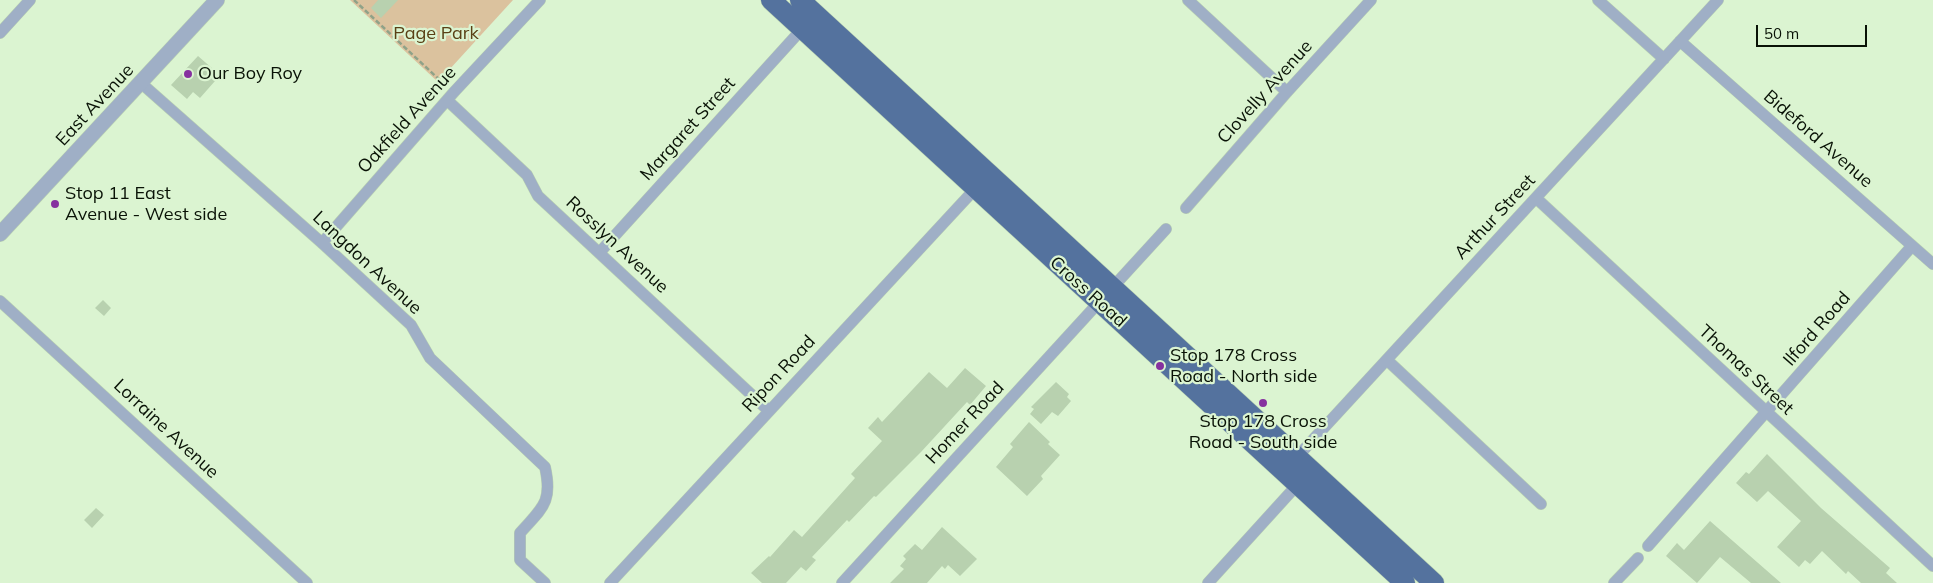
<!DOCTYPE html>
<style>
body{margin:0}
#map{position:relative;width:1933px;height:583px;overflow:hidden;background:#dbf4d1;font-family:Mulish,sans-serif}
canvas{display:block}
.scale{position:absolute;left:1756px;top:25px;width:111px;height:22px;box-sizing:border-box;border:2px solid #091206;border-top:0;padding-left:6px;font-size:15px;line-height:18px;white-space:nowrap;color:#091206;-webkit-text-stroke:4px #dbf4d1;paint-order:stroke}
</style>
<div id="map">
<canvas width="1933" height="583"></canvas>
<div class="scale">50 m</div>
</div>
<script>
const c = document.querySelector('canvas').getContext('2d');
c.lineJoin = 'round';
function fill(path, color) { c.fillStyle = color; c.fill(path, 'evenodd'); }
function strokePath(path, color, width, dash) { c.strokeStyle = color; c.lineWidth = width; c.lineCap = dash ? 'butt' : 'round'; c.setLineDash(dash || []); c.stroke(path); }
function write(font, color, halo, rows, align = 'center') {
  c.font = font + ' Mulish,sans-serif'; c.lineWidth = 4.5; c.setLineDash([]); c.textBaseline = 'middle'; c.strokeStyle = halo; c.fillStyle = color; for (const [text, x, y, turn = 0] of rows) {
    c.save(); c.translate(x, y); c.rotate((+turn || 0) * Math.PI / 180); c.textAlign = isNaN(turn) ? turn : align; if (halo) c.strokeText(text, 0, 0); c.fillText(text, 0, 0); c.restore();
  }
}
fill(new Path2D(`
 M350,0H513L438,82Z`), '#dbc29e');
fill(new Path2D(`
 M378,0H398L381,18L371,8Z
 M198,56L213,69L207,75L215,81L200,98L193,92L187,99L171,85Z
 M103,300L111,308L104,316L95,308Z
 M965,368L986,386L970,405L967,402L921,452L876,497L874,496L849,522L847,520L812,557L816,560L806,571L801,567L786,583H762L751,573L769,556L770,557L794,530L802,537L855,478L851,474L882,441L868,428L878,417L882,422L929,372L947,388Z
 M1056,382L1069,394L1067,397L1071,401L1058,416L1052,412L1041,424L1030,414L1034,409L1031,407Z
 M1029,422L1050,442L1048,444L1060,455L1041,476L1043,479L1027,496L996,467L1013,447L1010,444Z
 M1767,454L1821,508L1890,568L1886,573L1897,583H1861L1848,571L1846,574L1822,551L1810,564L1805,560L1799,567L1777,547L1801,521L1768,491L1757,502L1736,483L1746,472L1749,474Z
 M96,508L104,515L92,528L84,520Z
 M1710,521L1781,583H1751L1720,557L1697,583L1666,556L1677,543L1684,550Z
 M942,527L977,559L960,576L948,565L945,569L942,566L927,583H890L904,569L900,566L906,559L903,556L915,544L922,550Z`), '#b8d1af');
const minor = new Path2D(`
 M1188,0L1287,92
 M1598,0L1664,59
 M0,33L30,0
 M1680,41L1933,264
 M141,83L322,243L411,325L430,358L545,467C553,503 542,508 520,533V560L545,583
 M447,100L527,175L538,196L769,411
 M1536,198L1933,566
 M1186,208L1287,92L1371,0
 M322,243L454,92L540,0
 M600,252L802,29
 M0,301L307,583
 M1387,360L1541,504
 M1297,457L1718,0
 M1648,546L1912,246
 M610,583L975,189
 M842,583L1166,229
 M1208,583L1298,484
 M1614,583L1638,558`);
const tertiary = new Path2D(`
 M0,234L217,0`);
const trunk = new Path2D(`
 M771,0L1405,583
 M800,0L1434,583`);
strokePath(minor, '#b9d0b1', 12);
strokePath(tertiary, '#b9d0b1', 16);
strokePath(trunk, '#b9d0b1', 21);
strokePath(new Path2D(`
 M354,0L444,84`), '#8fa288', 2.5, [5, 2.5]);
strokePath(minor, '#9fafc6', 11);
strokePath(tertiary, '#9fafc6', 15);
strokePath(trunk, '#54729e', 20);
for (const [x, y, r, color] of [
 [188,74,5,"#86319f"],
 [55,204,5,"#86319f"],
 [1160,366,5,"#86319f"],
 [1263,403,5,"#86319f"]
]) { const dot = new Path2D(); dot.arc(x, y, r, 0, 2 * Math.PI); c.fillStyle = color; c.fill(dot); strokePath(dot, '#dbf4d1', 2); }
write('18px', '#5a4015', '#dbf4d1', [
 ["Page Park",436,34]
]);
write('18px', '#091206', '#dbf4d1', [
 ["Our Boy Roy",198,74],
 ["Stop 11 East",65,194],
 ["Avenue - West side",65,215],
 ["Stop 178 Cross",1170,356],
 ["Road - North side",1170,377],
 ["Stop 178 Cross",1263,422,"center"],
 ["Road - South side",1263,443,"center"]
], 'left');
write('18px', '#091206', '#dbf4d1', [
 ["Clovelly Avenue",1265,92,-48],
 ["East Avenue",95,105,-47],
 ["Oakfield Avenue",407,120,-48],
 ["Margaret Street",688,129,-48],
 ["Bideford Avenue",1818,139,41],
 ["Arthur Street",1495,217,-47],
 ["Rosslyn Avenue",617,245,43],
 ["Langdon Avenue",367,263,43],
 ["Cross Road",1088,292,42],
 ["Ilford Road",1817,329,-49],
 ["Thomas Street",1746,370,43],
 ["Ripon Road",779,374,-47],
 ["Homer Road",965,423,-47],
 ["Lorraine Avenue",166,429,43]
]);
</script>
